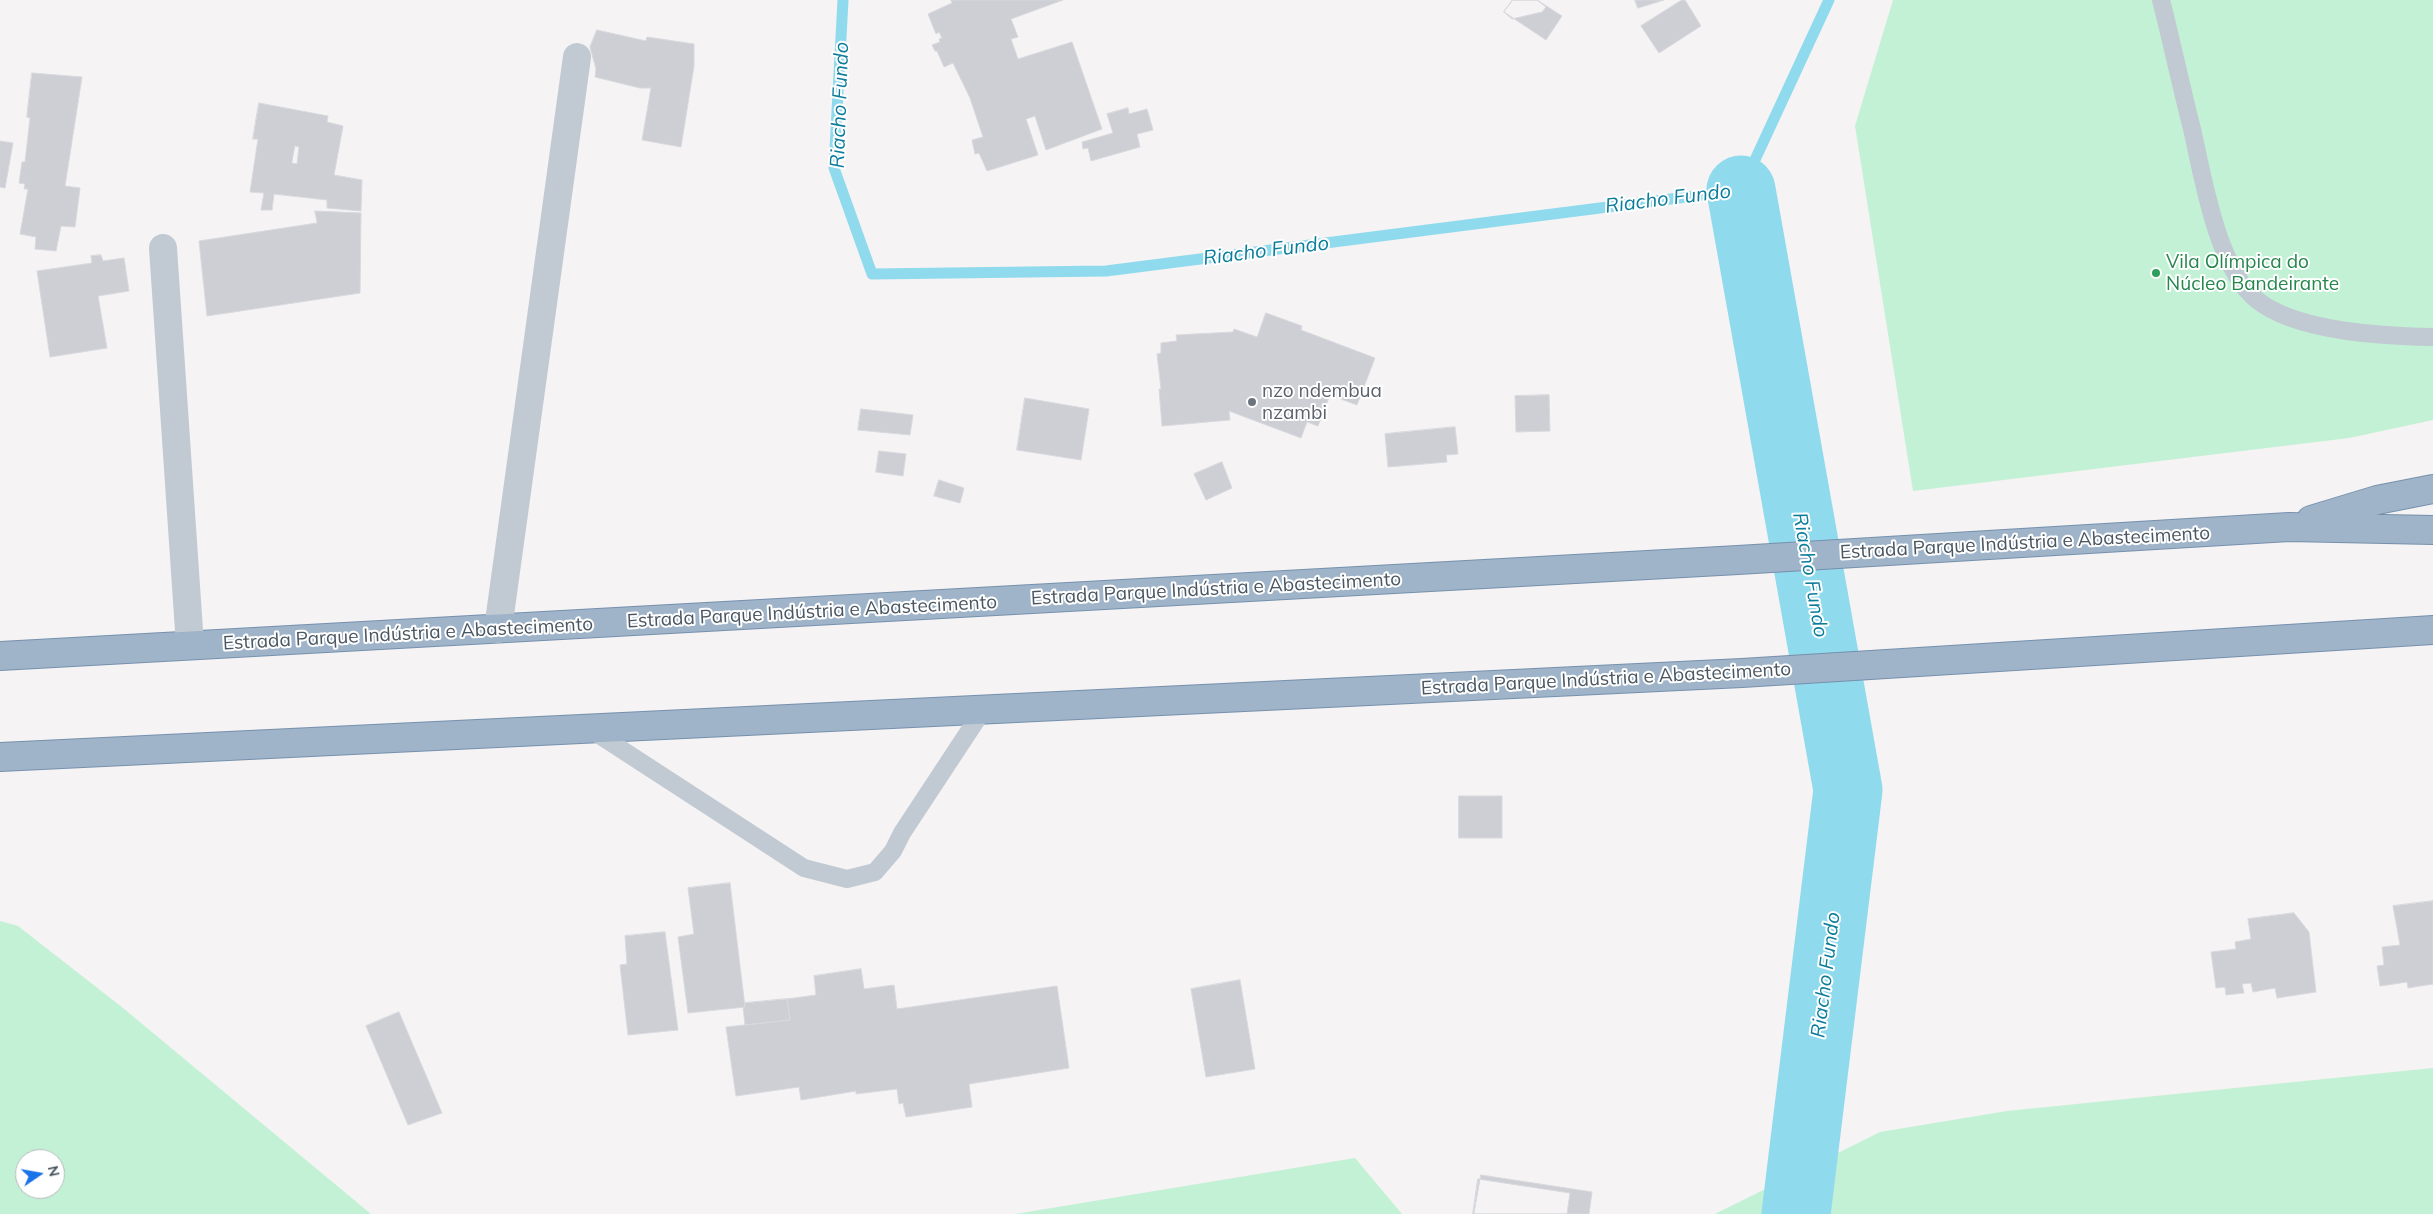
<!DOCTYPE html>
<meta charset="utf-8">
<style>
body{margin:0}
#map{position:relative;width:2433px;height:1214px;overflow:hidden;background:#f5f3f3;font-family:Mulish,sans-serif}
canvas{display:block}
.north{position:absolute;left:15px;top:1149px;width:50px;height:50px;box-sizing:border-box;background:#fff;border:1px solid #b7bbc0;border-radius:50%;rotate:78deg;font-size:14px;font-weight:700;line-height:20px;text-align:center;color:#4a5661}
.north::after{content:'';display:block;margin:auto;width:18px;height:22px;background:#1a73e8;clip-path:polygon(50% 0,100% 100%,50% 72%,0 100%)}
</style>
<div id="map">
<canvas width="2433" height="1214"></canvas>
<div class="north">N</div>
</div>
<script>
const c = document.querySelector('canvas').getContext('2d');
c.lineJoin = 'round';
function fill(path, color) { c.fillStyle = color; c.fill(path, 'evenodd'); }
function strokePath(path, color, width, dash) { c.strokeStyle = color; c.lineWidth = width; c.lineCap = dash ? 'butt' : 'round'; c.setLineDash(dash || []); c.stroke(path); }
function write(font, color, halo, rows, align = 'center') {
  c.font = font + ' Mulish,sans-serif'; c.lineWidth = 4; c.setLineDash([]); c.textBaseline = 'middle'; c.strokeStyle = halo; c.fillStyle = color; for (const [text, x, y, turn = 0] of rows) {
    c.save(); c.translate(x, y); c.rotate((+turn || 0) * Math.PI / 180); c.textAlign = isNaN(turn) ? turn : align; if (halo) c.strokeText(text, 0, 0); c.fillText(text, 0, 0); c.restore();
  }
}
fill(new Path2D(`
 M1893,0H2433V420L2349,438L1913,491L1855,126Z
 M0,921L18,926L123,1008L371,1214H0ZM25,1159H55V1189H25Z
 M2433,1068V1214H1715L1880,1132L2007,1111Z
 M1355,1158L1402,1214H1015Z`), '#c3f1d5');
strokePath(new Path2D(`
 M843,0L834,168L872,274L1106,271L1741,190L1829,0`), '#90daee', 11);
strokePath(new Path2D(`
 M1741,190L1848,790L1796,1214`), '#90daee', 69);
const building = new Path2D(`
 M951,0H1063L1011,19L1018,37L1011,39L1018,59L1072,42L1102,129L1046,150L1035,116L1026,119L1038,155L987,171L979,153L975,154L972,140L983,137L970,98L953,63L944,67L937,51H935L932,45L940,42L939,39L942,38L939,32L936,34L928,14L952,3Z
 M1513,0H1537L1562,16L1546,40L1504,12Z
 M1513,0H1537L1546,7L1542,12L1512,19L1504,12Z
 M1635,0H1664L1638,8Z
 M1682,0H1685L1701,26L1659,53L1641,26Z
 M597,30L646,41L647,37L694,44V66L681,147L642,140L651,88H640L595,77L596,69L590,47Z
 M32,73L82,77L65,186L80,188L75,227L61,226L56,251L35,249L36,237L20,234L28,189H24L25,184L19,183L22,162H25L30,118L27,117Z
 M259,103L328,116L327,122L343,126L334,175L362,180L361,211L327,208V200L274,194L272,210H261L264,193L250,192L258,139H253ZM295,146L299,147L297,164L292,163Z
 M1128,108L1129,114L1147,109L1153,130L1137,134L1140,147L1091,161L1088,148L1083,149L1082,142L1113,133L1107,114Z
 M0,141L13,143L5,188L0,187Z
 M315,211L361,213L360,293L207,316L199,241L317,223Z
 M101,255L103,261L124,258L129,291L98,296L107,348L50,357L37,271L92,263L91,256Z
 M1266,313L1302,326L1301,330L1375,358L1357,405L1330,395L1318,426L1307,422L1301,438L1229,411L1230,420L1162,426L1159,389H1161L1157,354L1161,353V343L1177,341L1176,335L1233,332L1234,329L1257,337Z
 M1549,395L1550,431L1516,432L1515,396Z
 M1025,398L1089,409L1081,460L1017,450Z
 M861,409L913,415L910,435L858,430Z
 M1455,427L1458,454L1446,455L1447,462L1388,467L1385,434Z
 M879,451L906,454L903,476L876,472Z
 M1222,462L1232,488L1206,500L1194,474Z
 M939,480L964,488L960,503L934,496Z
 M1459,796H1502V838H1459Z
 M730,883L745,1007L688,1013L678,937L694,934L688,888Z
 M2433,901V984L2408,988L2407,982L2380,986L2377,966L2384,965L2382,947L2400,945L2393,906Z
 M2294,913L2309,932L2316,992L2277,998L2275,988L2253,992L2251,983L2242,984L2244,993L2226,995L2225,987L2216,988L2211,952L2236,949L2235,942L2251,939L2248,919Z
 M665,932L678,1030L628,1035L620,965L627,964L625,936Z
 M861,969L864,989L894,985L897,1009L1057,986L1069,1068L969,1084L972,1107L906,1117L903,1103L899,1104L897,1089L856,1094V1091L801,1100L799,1087L736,1096L726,1027L790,1020L787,999L816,995L814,976Z
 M1240,980L1255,1069L1206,1077L1191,989Z
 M787,999L790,1020L745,1025L743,1007H745V1003Z
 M399,1012L442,1113L408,1125L366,1026Z
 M1481,1175L1592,1192L1589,1214H1474Z
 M1478,1179L1570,1193L1567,1214H1473Z`);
fill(building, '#cdcfd5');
strokePath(building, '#d7d9de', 1);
const trunk = new Path2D(`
 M2311,520L2377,500L2433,489
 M0,656L1738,560L2289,527L2433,530
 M0,757L1742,673L2433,630`);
strokePath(trunk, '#7690ad', 30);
strokePath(new Path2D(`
 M2161,0C2172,43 2181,86 2192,129C2203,177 2217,268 2257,300C2297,332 2383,336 2433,337
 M590,729L804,868L847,879L875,872L893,851L902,833L983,710`), '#c1cad2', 18);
strokePath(new Path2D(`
 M163,248L190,645
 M498,629L577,57`), '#c1cad2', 28);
strokePath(trunk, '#9fb4c9', 28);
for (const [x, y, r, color] of [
 [2156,273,5,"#2e9e5b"],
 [1252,402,5,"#6b7280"]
]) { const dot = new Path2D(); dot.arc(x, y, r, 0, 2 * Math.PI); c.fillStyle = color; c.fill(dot); strokePath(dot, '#fff', 2); }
write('19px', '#27864d', '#fff', [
 ["Vila Olímpica do",2166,262],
 ["Núcleo Bandeirante",2166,284]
], 'left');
write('19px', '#5b616d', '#fff', [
 ["nzo ndembua",1262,391],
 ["nzambi",1262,413]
], 'left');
write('19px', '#4a5661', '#fff', [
 ["Estrada Parque Indústria e Abastecimento",2025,543,-3],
 ["Estrada Parque Indústria e Abastecimento",1216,589,-3],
 ["Estrada Parque Indústria e Abastecimento",812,612,-3],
 ["Estrada Parque Indústria e Abastecimento",408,634,-3],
 ["Estrada Parque Indústria e Abastecimento",1606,679,-3]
]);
write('italic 20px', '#0c7c9b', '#fff', [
 ["Riacho Fundo",840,105,-88],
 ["Riacho Fundo",1668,199,-7],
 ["Riacho Fundo",1266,251,-7],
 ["Riacho Fundo",1810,575,80],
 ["Riacho Fundo",1826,975,-83]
]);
</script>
